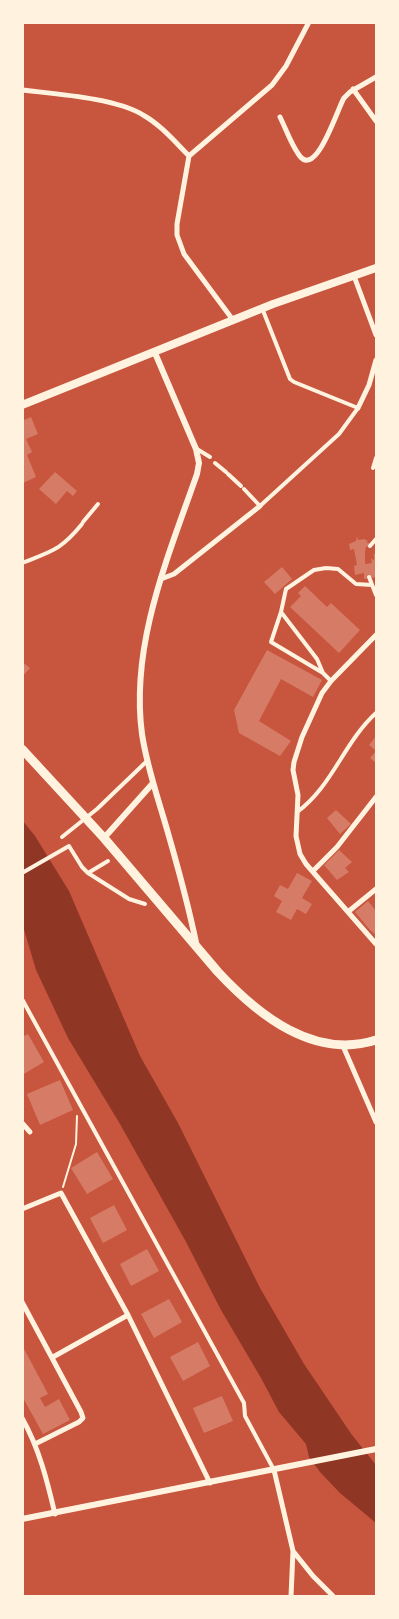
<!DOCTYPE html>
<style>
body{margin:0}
#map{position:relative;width:399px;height:1619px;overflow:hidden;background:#c8553d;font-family:"PT Sans Narrow",sans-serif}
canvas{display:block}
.frame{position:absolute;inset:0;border:24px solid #fff3e0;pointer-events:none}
</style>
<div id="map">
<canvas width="399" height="1619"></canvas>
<div class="frame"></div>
</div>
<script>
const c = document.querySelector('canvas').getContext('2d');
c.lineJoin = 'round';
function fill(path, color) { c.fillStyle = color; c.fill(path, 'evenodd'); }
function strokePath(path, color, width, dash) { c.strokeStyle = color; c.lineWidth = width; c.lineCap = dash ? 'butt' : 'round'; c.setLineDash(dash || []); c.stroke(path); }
fill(new Path2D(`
 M22,820L35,836L69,891L140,1056L178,1123L260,1288L304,1364L352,1435L376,1465V1523L340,1493L320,1472L309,1457L306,1444L279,1412L261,1378L221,1310L185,1240L120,1124L68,1038L36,970L23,926Z`), '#8f3625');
fill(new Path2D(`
 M31,417L38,434L26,439L32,452L27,455L36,477L23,483L22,421Z
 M55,472L77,491L73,496L67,491L56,504L39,489Z
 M357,536L358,540L365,539L366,541L368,540L367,543H370L369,548L366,546L365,552V564L372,563L371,559L374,560V554H376V577L364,579V573L355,575L354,566L357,565L354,549L350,550L349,544L356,541Z
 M282,567L292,579L275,594L264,582Z
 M305,586L327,607L331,603L360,630L339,653L290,607L301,596L298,593Z
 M267,650L322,680L313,697L281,679L259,721L291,741L280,756L239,733L234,710Z
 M22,662L30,668L22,677Z
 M376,736V763L370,758L376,751L369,745Z
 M336,810L351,824L340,834L327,818Z
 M339,850L352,862L345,868L349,872L337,880L324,865Z
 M297,873L312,881L302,898L312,904L306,914L297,909L291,920L276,912L282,901L274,896L280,885L288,889Z
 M368,901L376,911V935L370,930L355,912Z
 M28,1034L44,1062L22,1075V1037Z
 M60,1080L73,1110L40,1125L27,1094Z
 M97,1152L113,1179L87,1194L71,1168Z
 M114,1205L127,1230L103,1243L90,1218Z
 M147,1249L159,1271L131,1286L120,1264Z
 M169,1299L182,1322L154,1338L141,1314Z
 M198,1342L210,1366L183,1381L170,1357Z
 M22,1345L48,1394L40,1398L45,1407L59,1399L70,1420L43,1434L22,1396Z
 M222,1396L233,1421L204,1433L193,1408Z`), '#d67c66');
strokePath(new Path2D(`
 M63,1187L76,1144L77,1116`), '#fff3e0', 2);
strokePath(new Path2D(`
 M197,449L210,457
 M215,463L226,472
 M373,468L376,458
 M228,474L241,486
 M244,489L260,506L339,434L358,408L294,382L290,379L262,308
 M83,522L98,504
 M370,546L376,539
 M22,563C52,551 61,550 82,524
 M369,577L376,595
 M281,612L271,642L323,673
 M331,681L323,673L317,659L281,612L286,589L314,570L326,568L338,569L356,584L372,585
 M297,812C332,787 344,742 376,713
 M62,837L97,809L147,761
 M22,873L69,846L82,867L88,873L129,899L145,904
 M88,873L108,861
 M22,999L244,1403L245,1416L274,1470`), '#fff3e0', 4);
strokePath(new Path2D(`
 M353,89L376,121
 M22,90C55,94 116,98 143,115C161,125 175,142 189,156
 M280,117C286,129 291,144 299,155C316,180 338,107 344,98L350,92L376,77
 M189,156L177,224V235L184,254L233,320
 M189,156L272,85L286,66L309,22
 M354,276L376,335
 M358,408L369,385L376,360
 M161,579L174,574L260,506
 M376,635L331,681L322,693L302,737L294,762L293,770L298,795L296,836L300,854L306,864L376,944
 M313,871L337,847L376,797
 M349,911L376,889
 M343,1046L376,1122
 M22,1123L30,1132
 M22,1209L61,1193L128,1315L210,1483
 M22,1302L81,1412L83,1418L79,1422L35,1444
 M53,1357L128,1315
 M22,1418C39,1448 47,1480 55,1514
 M274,1470L293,1551L313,1576L333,1596
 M291,1596L293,1551`), '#fff3e0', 5);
strokePath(new Path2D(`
 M155,353L196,449L199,463L197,474C168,557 130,645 142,734C147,768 159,801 168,833C179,871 189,908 197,947
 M104,838L153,783
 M22,1519L376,1449`), '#fff3e0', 6);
strokePath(new Path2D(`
 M22,405L273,304L376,268`), '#fff3e0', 8);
strokePath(new Path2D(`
 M22,749L104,838L218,972C258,1015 314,1060 376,1040`), '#fff3e0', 9);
</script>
